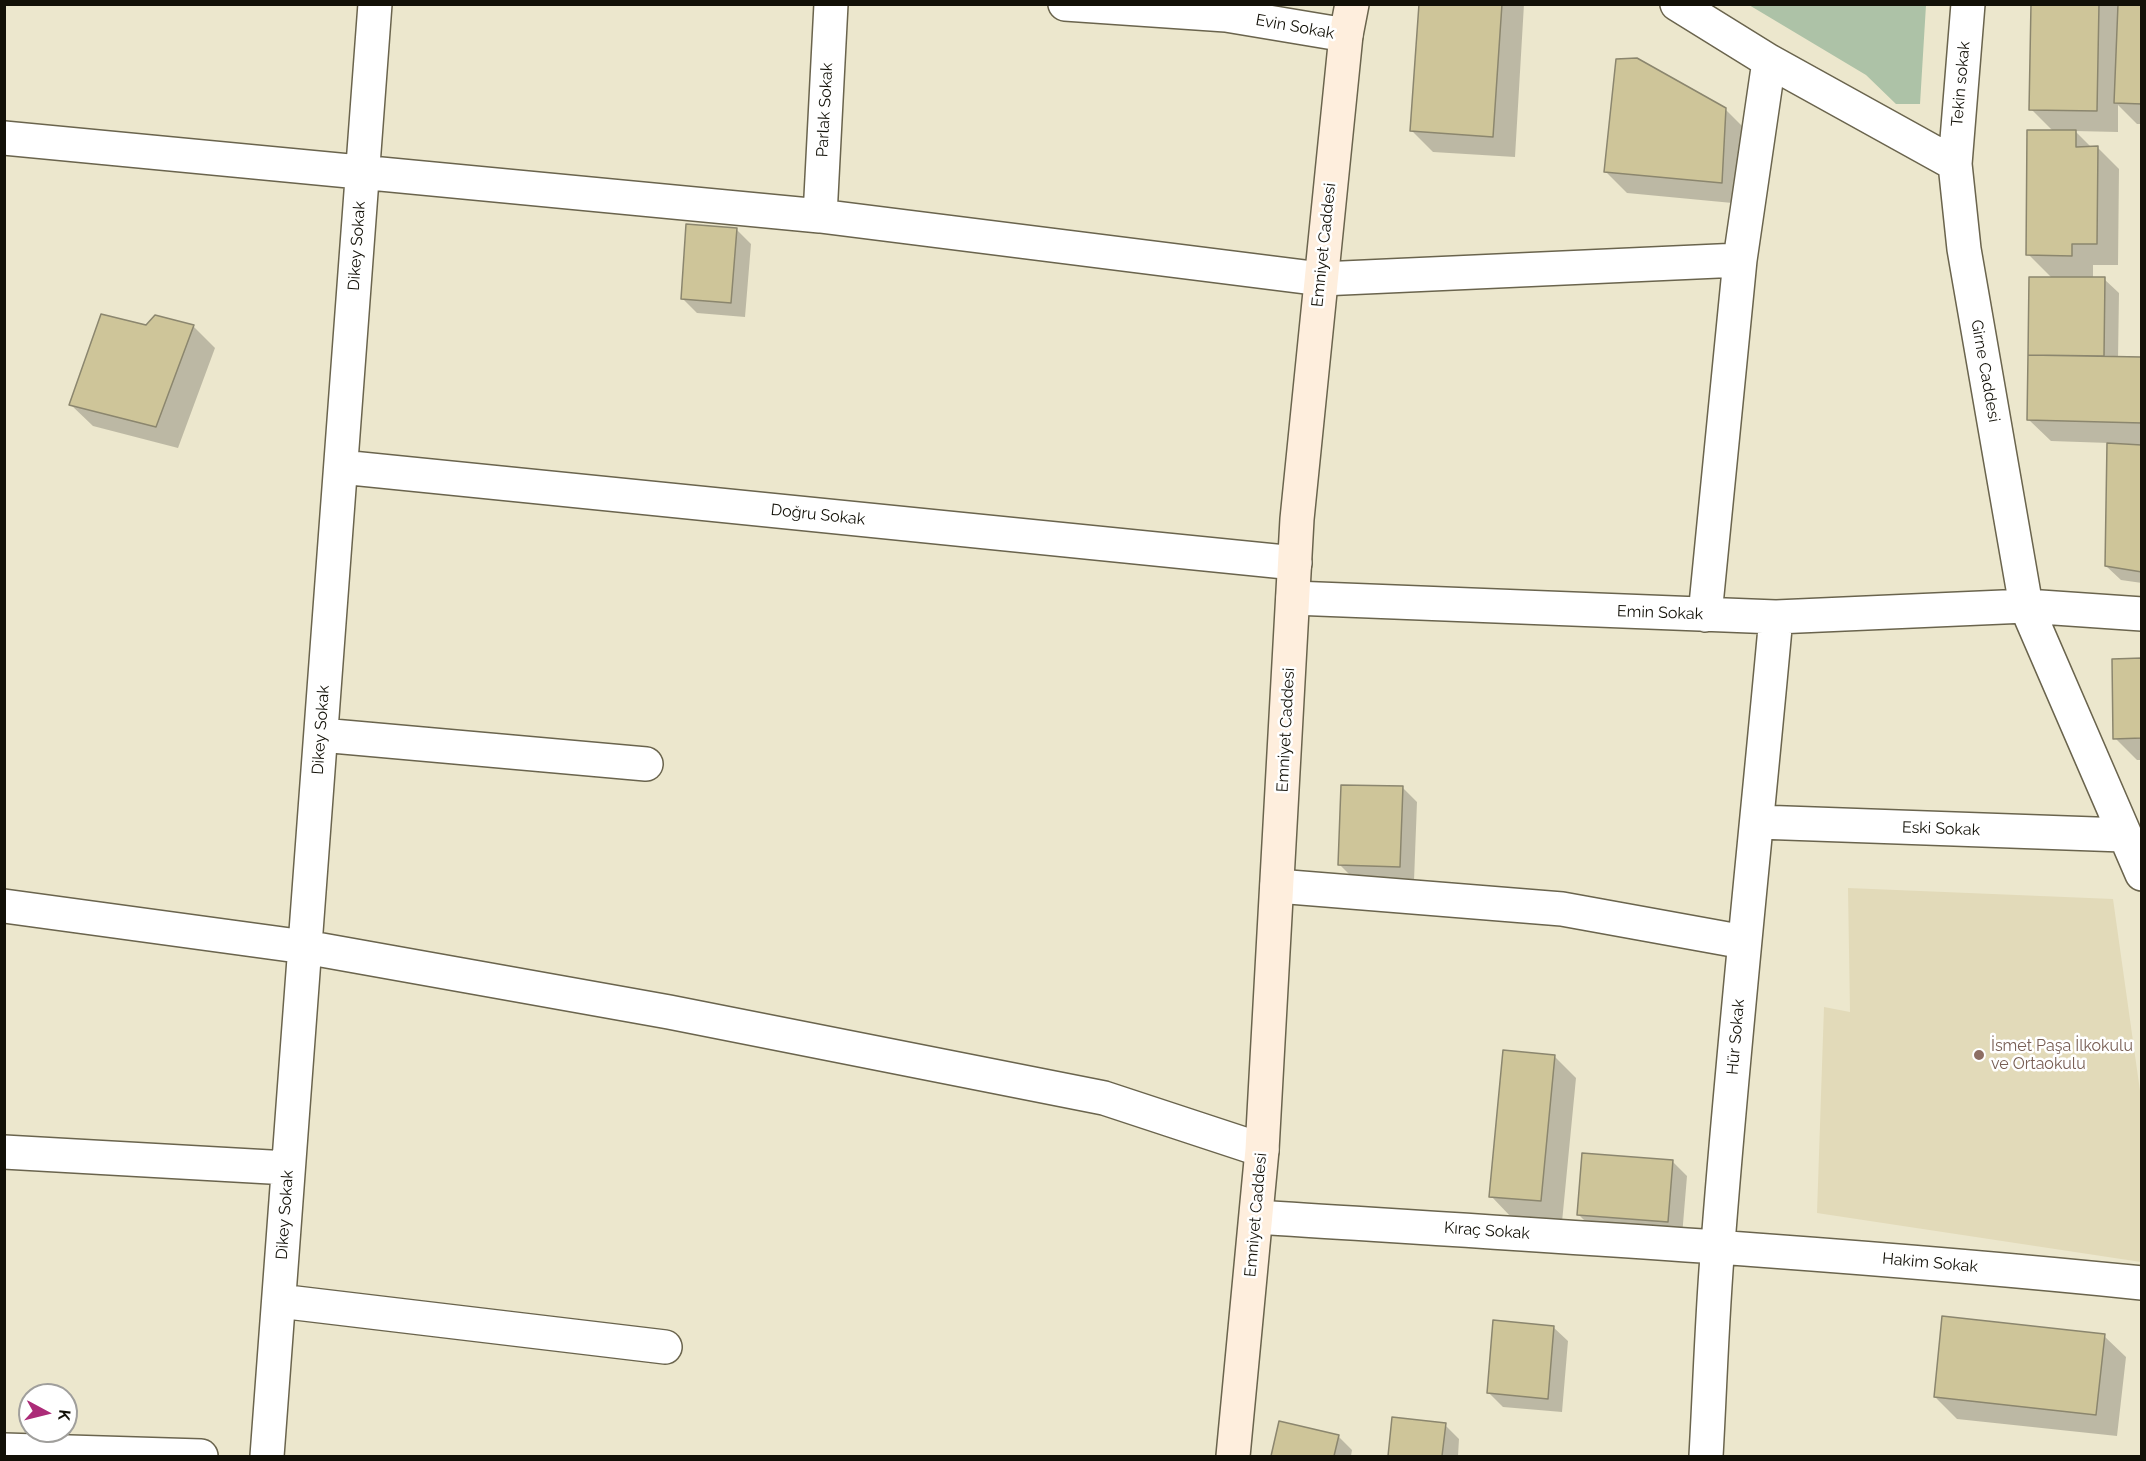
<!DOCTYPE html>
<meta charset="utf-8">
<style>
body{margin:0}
#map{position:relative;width:2146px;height:1461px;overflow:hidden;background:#ece7cd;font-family:Raleway,sans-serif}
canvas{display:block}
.frame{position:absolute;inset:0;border:6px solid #121007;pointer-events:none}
.north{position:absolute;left:18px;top:1383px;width:60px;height:60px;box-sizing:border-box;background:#fff;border:2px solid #a09f9c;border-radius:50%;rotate:97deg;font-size:16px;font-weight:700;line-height:24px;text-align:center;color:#121007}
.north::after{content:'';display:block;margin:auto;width:21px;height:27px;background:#ac2b78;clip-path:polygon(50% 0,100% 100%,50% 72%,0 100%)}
</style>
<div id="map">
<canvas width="2146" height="1461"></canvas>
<div class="frame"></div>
<div class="north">K</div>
</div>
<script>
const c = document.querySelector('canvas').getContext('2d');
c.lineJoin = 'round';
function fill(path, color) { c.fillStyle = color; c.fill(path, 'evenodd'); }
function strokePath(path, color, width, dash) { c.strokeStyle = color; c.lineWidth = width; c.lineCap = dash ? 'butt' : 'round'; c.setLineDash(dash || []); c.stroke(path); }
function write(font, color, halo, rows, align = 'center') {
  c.font = font + ' Raleway,sans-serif'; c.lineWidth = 5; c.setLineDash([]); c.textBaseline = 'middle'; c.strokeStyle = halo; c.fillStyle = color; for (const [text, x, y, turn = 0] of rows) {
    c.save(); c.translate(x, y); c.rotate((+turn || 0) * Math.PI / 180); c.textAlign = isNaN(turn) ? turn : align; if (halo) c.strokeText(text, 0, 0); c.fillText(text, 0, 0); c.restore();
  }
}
fill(new Path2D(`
 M1848,888L2113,899L2141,1098V1262L1817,1213L1824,1007L1850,1012Z`), '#e2dab9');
fill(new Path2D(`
 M1749,5H1926L1920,104H1896L1866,75Z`), '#adc2a7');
fill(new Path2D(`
 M1420,4H1524L1515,157L1433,152L1412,131Z
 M2033,4H2115L2119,8L2142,4V124H2137L2118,105V132L2075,131L2092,148H2098L2119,169L2118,265H2093V279H2104L2119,293L2118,359H2142V444H2136V446L2142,447V583L2121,580L2106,566L2109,443L2051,441L2029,420L2030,278H2052L2028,254L2053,131L2031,109Z
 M1725,109L1747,131L1743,204L1627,193L1605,171Z
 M737,230L751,244L745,317L697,313L682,298Z
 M156,316L194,327L215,348L178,448L93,426L71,405Z
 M2142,659V760H2137L2115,738Z
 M1403,788L1417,802L1414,881L1354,879L1340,865Z
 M1554,1056L1576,1078L1562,1222L1512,1218L1491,1196Z
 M1673,1162L1687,1176L1682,1236L1593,1229L1579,1215Z
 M1553,1327L1568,1341L1562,1412L1503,1407L1489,1393Z
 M2104,1336L2126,1357L2117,1436L1957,1419L1935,1397Z
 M1394,1419L1445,1425L1459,1439L1458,1456H1389Z
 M1280,1423L1338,1436L1352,1450L1351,1456H1273Z`), '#0003');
const building = new Path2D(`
 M1419,4H1502L1493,137L1410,131Z
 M2031,4H2099L2097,111L2029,110Z
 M2118,4H2142V104L2114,103Z
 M1637,58L1726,108L1722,183L1604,172L1616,59Z
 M2027,130H2076V147L2098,146L2097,244H2072V256L2026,255Z
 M686,224L737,228L731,303L681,299Z
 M2029,277H2105L2104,356L2028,355Z
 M101,314L146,325L155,315L194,325L156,427L69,405Z
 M2028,355L2142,357V423L2027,420Z
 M2107,443L2142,445V572L2105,566Z
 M2142,658V738L2113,739L2112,659Z
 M1341,785L1403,786L1400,867L1338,865Z
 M1503,1050L1555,1055L1541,1201L1489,1197Z
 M1582,1153L1673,1160L1668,1222L1577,1215Z
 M1942,1316L2105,1334L2096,1415L1934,1397Z
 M1493,1320L1554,1326L1548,1399L1487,1393Z
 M1392,1417L1446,1423L1442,1456H1388Z
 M1279,1421L1339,1435L1334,1456H1271Z`);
fill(building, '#cec599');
strokePath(building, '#8b866e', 1.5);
const street = new Path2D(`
 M1065,4L1226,15L1346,35
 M1677,4L1769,61L1955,164L1964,249L2026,606L2142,874
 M4,138L820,216L1321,279L1740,260
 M1955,164L1968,4
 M820,216L831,4
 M341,467L1295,563
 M1293,598L1776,617L2026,606L2142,614
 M1705,615L1740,260L1769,61
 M321,735L646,764
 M1758,822L2123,835
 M1277,886L1562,909L1744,942
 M4,906L305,947L669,1012L1104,1098L1262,1150
 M4,1152L288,1168
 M1257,1217C1552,1236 1847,1253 2142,1283
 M279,1301L665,1347
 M4,1450L201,1456
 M267,1456L375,4
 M1706,1456C1710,1386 1712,1315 1718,1244C1734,1035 1757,826 1776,617`);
const secondary = new Path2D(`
 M1233,1456L1262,1150L1297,519L1346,35L1352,4`);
strokePath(street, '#6a644d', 36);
strokePath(secondary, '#6a644d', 36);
strokePath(street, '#fff', 33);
strokePath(secondary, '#feeedd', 33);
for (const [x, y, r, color] of [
 [1979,1055,6,"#8d6e63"]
]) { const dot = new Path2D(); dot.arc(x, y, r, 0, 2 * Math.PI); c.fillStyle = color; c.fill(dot); strokePath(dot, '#fff', 2); }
write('16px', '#121007', '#fff', [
 ["Evin Sokak",1295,27,10],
 ["Tekin sokak",1961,84,-85],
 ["Parlak Sokak",825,110,-87],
 ["Emniyet Caddesi",1324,245,-84],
 ["Dikey Sokak",357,246,-86],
 ["Girne Caddesi",1985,371,80],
 ["Doğru Sokak",818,515,6],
 ["Emin Sokak",1660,613,2],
 ["Dikey Sokak",321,730,-86],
 ["Emniyet Caddesi",1286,730,-87],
 ["Eski Sokak",1941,829,2],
 ["Hür Sokak",1736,1037,-85],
 ["Dikey Sokak",285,1215,-86],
 ["Emniyet Caddesi",1256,1215,-85],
 ["Kıraç Sokak",1487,1231,4],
 ["Hakim Sokak",1930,1263,5]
]);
write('16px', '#785e54', '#fff', [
 ["İsmet Paşa İlkokulu",1991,1046],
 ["ve Ortaokulu",1991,1064]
], 'left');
</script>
